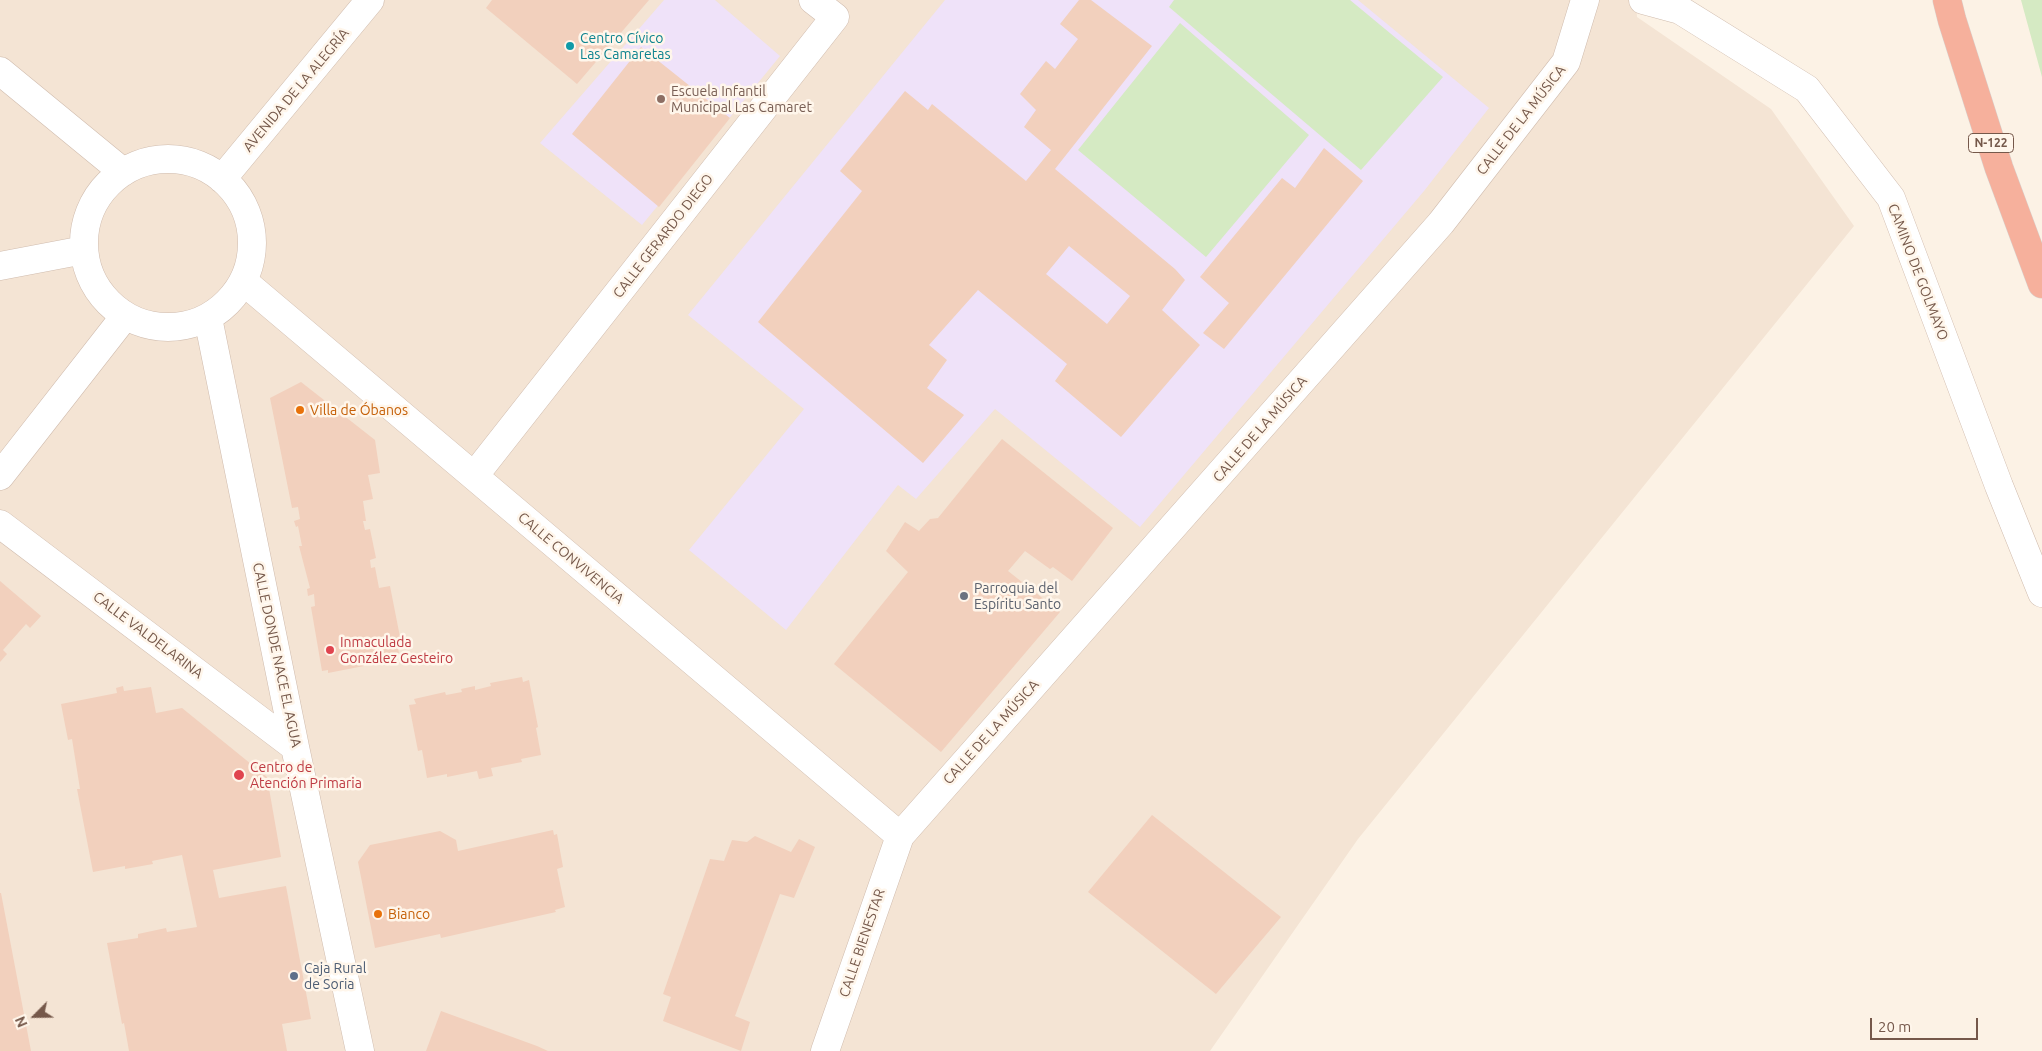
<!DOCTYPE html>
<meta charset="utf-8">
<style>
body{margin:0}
#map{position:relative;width:2042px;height:1051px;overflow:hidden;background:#fcf2e5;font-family:Ubuntu,sans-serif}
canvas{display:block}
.north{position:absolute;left:10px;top:991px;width:50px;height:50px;-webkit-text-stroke:4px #fff6eb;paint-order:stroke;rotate:247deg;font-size:14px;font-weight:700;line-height:20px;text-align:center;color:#75584a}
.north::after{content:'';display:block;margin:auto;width:18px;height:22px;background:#75584a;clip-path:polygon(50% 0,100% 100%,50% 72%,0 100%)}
.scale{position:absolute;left:1870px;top:1018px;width:108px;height:22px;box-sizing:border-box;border:2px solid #75584a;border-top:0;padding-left:6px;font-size:15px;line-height:18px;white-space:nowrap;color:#75584a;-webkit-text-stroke:4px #fff6eb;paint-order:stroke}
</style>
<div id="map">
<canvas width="2042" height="1051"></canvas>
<div class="north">N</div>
<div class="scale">20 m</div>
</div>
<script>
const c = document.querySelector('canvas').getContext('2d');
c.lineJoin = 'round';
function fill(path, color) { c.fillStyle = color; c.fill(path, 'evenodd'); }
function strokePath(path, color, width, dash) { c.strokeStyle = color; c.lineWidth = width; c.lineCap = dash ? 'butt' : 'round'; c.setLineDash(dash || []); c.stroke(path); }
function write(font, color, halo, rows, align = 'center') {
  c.font = font + ' Ubuntu,sans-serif'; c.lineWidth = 5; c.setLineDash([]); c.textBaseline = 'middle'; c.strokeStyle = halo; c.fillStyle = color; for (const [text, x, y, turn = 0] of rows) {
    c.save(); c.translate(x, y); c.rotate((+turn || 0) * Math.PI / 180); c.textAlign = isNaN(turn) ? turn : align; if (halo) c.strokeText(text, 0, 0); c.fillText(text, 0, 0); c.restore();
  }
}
fill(new Path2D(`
 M0,0H1636L1637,17L1771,109L1854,226L1358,839L1210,1051H0Z`), '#f4e4d4');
fill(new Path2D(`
 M664,0H715L780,56L642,225L540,143Z
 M945,0H1358L1489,108L1424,191L1140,527L995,409L916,499L898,485L786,630L689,550L804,409L688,315Z`), '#efe2f9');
fill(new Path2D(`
 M1174,0H1350L1443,77L1361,170L1169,7Z
 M2021,0H2042V77Z
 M1180,23L1309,135L1206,257L1078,150Z`), '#d5eac3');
fill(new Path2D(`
 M492,0H649L577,84L486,8Z
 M1079,0H1091L1152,46L1055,169L1175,269L1185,280L1162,310L1200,345L1121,437L1055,381L1067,364L978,290L929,345L947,360L927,388L964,415L923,463L758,322L862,191L840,171L905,91L928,110L932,104L1026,181L1051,150L1024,127L1036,110L1020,94L1046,61L1055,69L1078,39L1060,24ZM1069,246L1130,296L1107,324L1046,274Z
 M641,47L730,118L659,207L572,134Z
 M1324,148L1363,181L1224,349L1203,333L1229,303L1200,277L1282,178L1295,188Z
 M301,382L375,440L380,473L368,475L373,499L363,501L366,521H363L365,530L370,529L376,558L370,560L371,568L375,567L379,588L390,586L401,642L397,643L399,653L363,661L364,666L328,673V670L322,671L311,607L315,606L314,594L308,596L307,589L310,588L299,546H302L298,526L296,527L294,521L300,519L298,507L292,508L270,398Z
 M1002,439L1113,528L1072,581L1053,567L1050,569L1025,551L1008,571L1060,612L941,752L834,664L908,572L886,551L905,522L919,531L930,519L938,518Z
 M0,581L41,616L30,628L26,624L3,650L7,654L0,662Z
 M522,677L523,682L529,680L538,727L536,728L541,755L521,759L522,762L491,768L493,776L479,779L477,771L447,777V774L427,778L422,750L418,751L409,705L416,704L414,699L445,692L446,695L462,692L461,689L475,686V690L491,686L490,683Z
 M123,686L124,691L151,687L156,713L182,708L267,777L281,857L213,870L219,898L286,886L311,1019L282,1024L287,1051H129L124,1023L122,1024L107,943L138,938V934L166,928L167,932L197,927L182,855L152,861L153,864L125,869V866L93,872L77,789H80L72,739L68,740L61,704L117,693L116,688Z
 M1152,815L1281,917L1216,994L1088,892Z
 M553,830L554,835L557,834L563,867L557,869L565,907L555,910L556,912L441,938L440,934L375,948L358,862L370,845L440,831L456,840L458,851Z
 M755,836L791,852L799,839L815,847L794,898L780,894L735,1016L750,1022L741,1051L663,1021L671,997L663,994L710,859L724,861L732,840L747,842Z
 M0,893H1L31,1051H0Z
 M441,1011L537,1046L548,1051H426Z`), '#f2d0bd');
const street = new Path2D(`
 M1643,0L1680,10L1807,89L1891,198L1999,486L2042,593
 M0,71L123,172
 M84 243a84 84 0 1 1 168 0a84 84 0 1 1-168 0Z
 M222,179L370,0
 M0,266L84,250
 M243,281L900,836
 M208,318L295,747L360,1051
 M0,476L125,316
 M474,476L835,17L813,0
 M0,524L295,747
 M825,1051L900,836L1441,223L1566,62L1585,0`);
const highway = new Path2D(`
 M1947,0L1952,20L1999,168L2042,284`);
strokePath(street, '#d0bcae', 29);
strokePath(highway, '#d8d0cc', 29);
strokePath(street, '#fff', 28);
strokePath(highway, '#f6b09c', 28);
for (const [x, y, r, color] of [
 [570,46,5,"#0f9aa8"],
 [661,99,5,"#8d6e63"],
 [300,410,5,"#e8710a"],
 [964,596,5,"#6b7280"],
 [330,650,5,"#e0444e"],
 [239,775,6,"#e0444e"],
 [378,914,5,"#e8710a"],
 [294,976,5,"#5c6f8a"]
]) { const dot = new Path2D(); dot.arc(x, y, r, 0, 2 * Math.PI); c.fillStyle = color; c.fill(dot); strokePath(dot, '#fff6eb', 2); }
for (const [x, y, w] of [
 [1991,143,45]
]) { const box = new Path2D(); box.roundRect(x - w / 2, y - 9.5, w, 19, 4); c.fillStyle = '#fff6eb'; c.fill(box); strokePath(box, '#75584a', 1); }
write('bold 12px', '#75584a', null, [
 ["N-122",1991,143]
]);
write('14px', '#0d838f', '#fff6eb', [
 ["Centro Cívico",580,38],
 ["Las Camaretas",580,54]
], 'left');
write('14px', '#75584a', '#fff6eb', [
 ["AVENIDA DE LA ALEGRÍA",296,90,-50],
 ["CALLE DE LA MÚSICA",1521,120,-52],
 ["CALLE GERARDO DIEGO",663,236,-52],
 ["CAMINO DE GOLMAYO",1918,272,69],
 ["CALLE DE LA MÚSICA",1260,429,-49],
 ["CALLE CONVIVENCIA",571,558,40],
 ["CALLE VALDELARINA",148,635,37],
 ["CALLE DONDE NACE EL AGUA",277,655,78],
 ["CALLE DE LA MÚSICA",991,732,-48],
 ["CALLE BIENESTAR",862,943,-71]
]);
write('14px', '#785e54', '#fff6eb', [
 ["Escuela Infantil",671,91],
 ["Municipal Las Camaret",671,107]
], 'left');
write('14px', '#c56008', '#fff6eb', [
 ["Villa de Óbanos",310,410],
 ["Bianco",388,914]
], 'left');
write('14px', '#5b616d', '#fff6eb', [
 ["Parroquia del",974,588],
 ["Espíritu Santo",974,604]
], 'left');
write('14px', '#be3a42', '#fff6eb', [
 ["Inmaculada",340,642],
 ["González Gesteiro",340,658],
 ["Centro de",250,767],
 ["Atención Primaria",250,783]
], 'left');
write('14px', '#4e5e75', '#fff6eb', [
 ["Caja Rural",304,968],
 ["de Soria",304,984]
], 'left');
</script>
